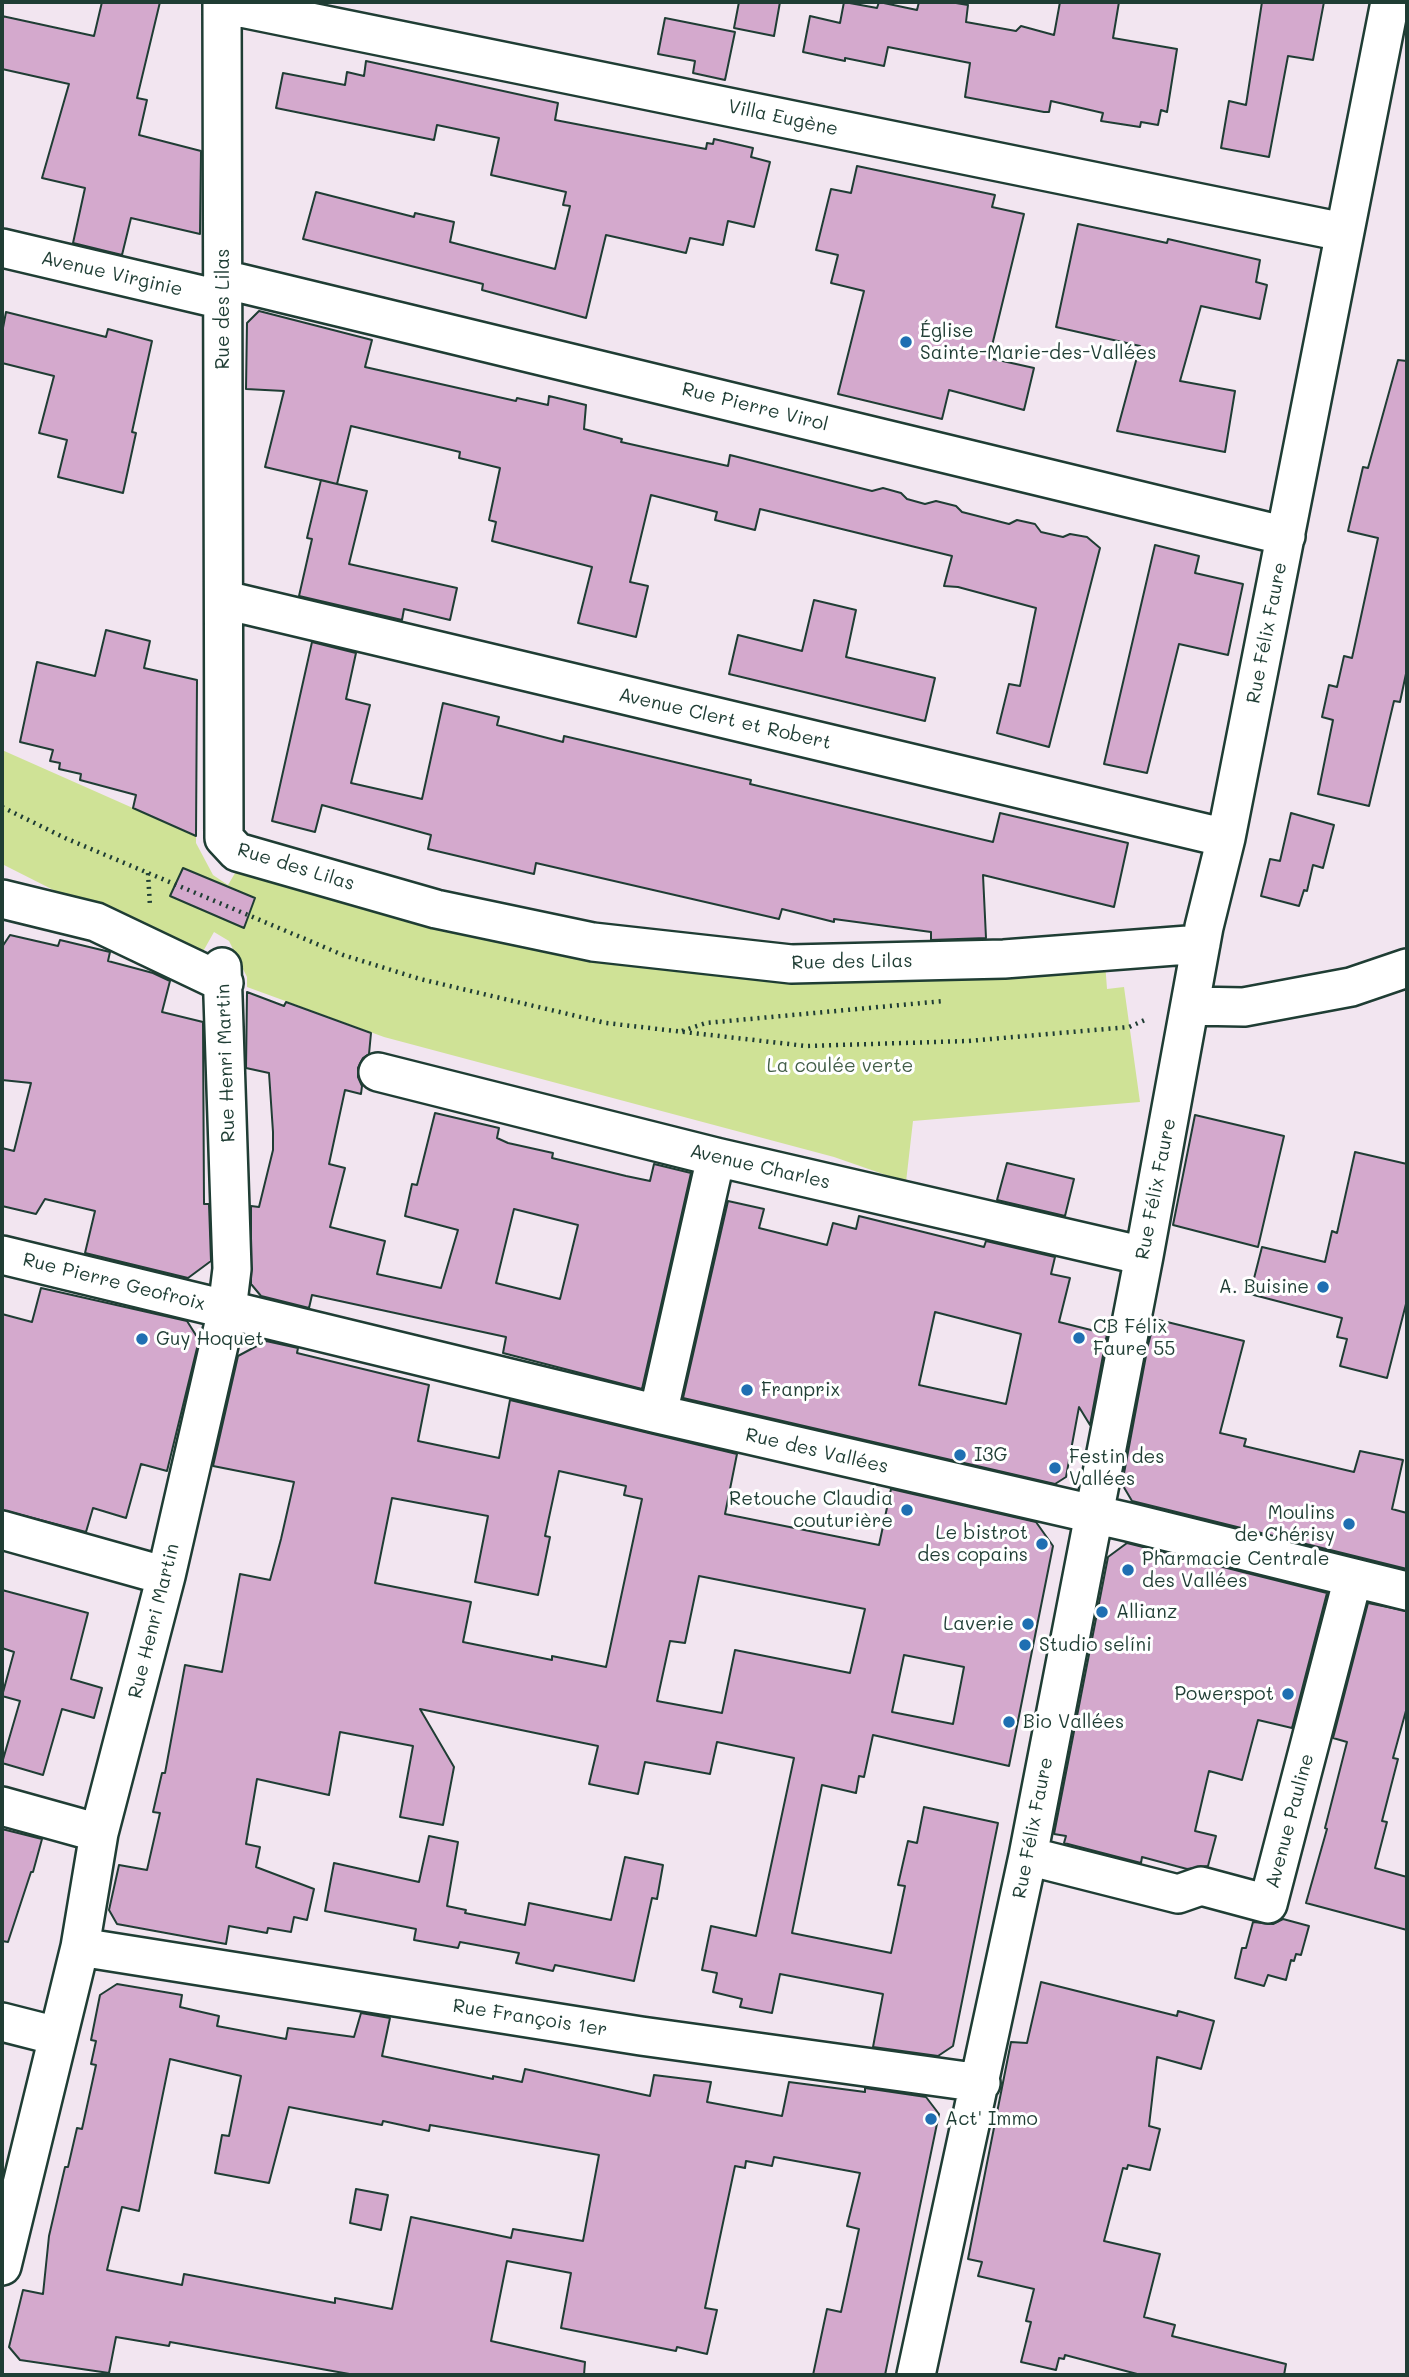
<!DOCTYPE html>
<meta charset="utf-8">
<style>
body{margin:0}
#map{position:relative;width:1409px;height:2377px;overflow:hidden;background:#f2e5f0;font-family:Mali,sans-serif}
canvas{display:block}
.frame{position:absolute;inset:0;border:4px solid #1f3d34;pointer-events:none}
</style>
<div id="map">
<canvas width="1409" height="2377"></canvas>
<div class="frame"></div>
</div>
<script>
const c = document.querySelector('canvas').getContext('2d');
c.lineJoin = 'round';
function fill(path, color) { c.fillStyle = color; c.fill(path, 'evenodd'); }
function strokePath(path, color, width, dash) { c.strokeStyle = color; c.lineWidth = width; c.lineCap = dash ? 'butt' : 'round'; c.setLineDash(dash || []); c.stroke(path); }
function write(font, color, halo, rows, align = 'center') {
  c.font = font + ' Mali,sans-serif'; c.lineWidth = 6; c.setLineDash([]); c.textBaseline = 'middle'; c.strokeStyle = halo; c.fillStyle = color; for (const [text, x, y, turn = 0] of rows) {
    c.save(); c.translate(x, y); c.rotate((+turn || 0) * Math.PI / 180); c.textAlign = isNaN(turn) ? turn : align; if (halo) c.strokeText(text, 0, 0); c.fillText(text, 0, 0); c.restore();
  }
}
fill(new Path2D(`
 M2,750L196,836V843L213,875L228,885L241,863L532,942L1105,962L1107,989L1124,987L1140,1102L913,1121L906,1182L834,1157L384,1037L247,987V977L229,941L214,932L201,955L89,908L2,864Z`), '#cfe296');
const building = new Path2D(`
 M102,2H160L137,98L147,100L139,135L201,151L200,234L131,218L122,255L73,243L85,188L42,178L69,84L2,69V16L94,36Z
 M739,2H780L774,36L734,28Z
 M844,2L877,8L879,2L917,10L919,2H950L968,5L966,22L1016,31L1021,26L1054,35L1060,2H1119L1113,38L1177,49L1167,112L1161,110L1158,125L1141,122L1140,127L1101,121L1103,113L1051,101L1049,112H1044L965,97L970,63L888,47L884,66L845,58V61L803,52L810,16L840,23Z
 M1262,2H1324L1313,60L1288,56L1269,157L1221,148L1229,101L1246,105Z
 M665,18L735,32L725,80L693,73L695,61L658,54Z
 M366,61L558,103L555,120L706,149L707,143L713,144L714,139L753,148L751,157L770,162L754,227L728,221L723,245L690,238L686,253L606,235L586,318L482,290L483,284L303,239L316,192L414,217L415,213L454,222L450,242L555,269L570,206L563,205L566,192L491,175L499,138L437,125L434,140L276,108L283,73L345,85L347,72L364,76Z
 M857,166L995,195L992,207L1024,214L989,358L1034,368L1024,410L949,390L942,419L838,394L864,291L831,283L838,255L816,250L831,189L851,193Z
 M1078,224L1167,243L1168,239L1260,260L1256,282L1267,285L1260,319L1201,306L1180,381L1235,391L1225,452L1117,431L1140,346L1056,327Z
 M259,311L372,340L365,367L516,401L517,398L548,405L549,396L586,405L584,429L622,439L621,442L728,466L730,455L872,491L883,488L901,493L907,499L925,504L936,501L956,506L962,512L1009,524L1017,520L1035,524L1041,532L1063,537L1070,534L1087,537L1100,548L1049,747L997,733L1009,684L1020,686L1036,608L958,587L944,586L952,556L760,509L755,530L715,520L717,512L651,495L630,582L648,586L636,637L578,623L592,567L492,541L496,522L489,520L500,468L459,458L460,452L351,426L337,484L367,491L349,564L457,588L450,620L404,609L402,620L299,596L312,539L307,538L321,480L337,484L265,467L284,391L246,389L247,323Z
 M6,312L106,337L108,329L152,341L132,432L136,433L123,493L58,477L67,440L39,433L54,376L2,363V333Z
 M1398,360L1407,361V669L1400,702L1394,701L1369,806L1318,794L1333,720L1322,717L1329,685L1337,687L1344,656L1352,658L1378,538L1348,531L1363,467L1368,468Z
 M1155,545L1199,556L1195,573L1243,584L1228,655L1179,644L1147,773L1104,764Z
 M814,600L856,610L846,657L935,678L925,721L729,674L738,635L802,651Z
 M106,630L150,641L144,668L197,680L196,836L133,808L136,795L80,780L81,774L59,769L60,763L50,761L53,750L20,742L37,662L95,676Z
 M312,642L356,653L346,699L370,705L351,783L422,799L443,703L499,717L497,725L563,742L564,736L751,780L750,784L993,842L1000,813L1128,843L1114,907L983,875L986,938L931,940V932L834,919V922L782,909L779,919L536,863L534,874L428,849L431,835L322,805L315,832L272,821Z
 M1291,813L1334,825L1323,868L1313,865L1307,891L1304,890L1299,906L1261,896L1270,859L1280,861Z
 M183,868L255,898L244,928L170,896Z
 M10,935L58,946L60,940L110,952L108,961L153,973L170,981L162,1012L203,1022L204,1204H209L211,1261L188,1278L85,1253L95,1211L45,1199L36,1214L2,1206V1148L14,1151L31,1083L2,1080V947Z
 M247,992L284,1006L286,1002L371,1033L369,1054L363,1058L358,1068V1077L362,1086L361,1094L345,1090L329,1164L345,1168L330,1227L385,1241L377,1274L441,1288L458,1230L405,1216L412,1184L417,1185L435,1113L499,1128L497,1138L508,1143L553,1153L552,1158L626,1176L650,1181L654,1164L691,1173L642,1389L503,1353L506,1337L312,1295L309,1308L261,1296L251,1284V1206L259,1207L273,1150V1132L269,1073L246,1068ZM514,1209L578,1225L560,1299L496,1283Z
 M1195,1115L1284,1136L1258,1247L1173,1225Z
 M1355,1152L1407,1164V1300L1387,1378L1340,1366L1347,1339L1337,1337L1342,1318L1250,1294L1262,1247L1325,1262L1332,1231L1337,1233Z
 M1007,1163L1074,1179L1065,1216L997,1200Z
 M728,1201L764,1209L759,1228L827,1245L833,1223L856,1229L859,1216L984,1247L986,1241L1055,1257L1051,1274L1070,1278L1059,1322L1107,1334L1090,1425L1079,1407L1066,1477L1055,1484L683,1398ZM935,1312L1021,1334L1006,1404L919,1385Z
 M41,1288L187,1321L199,1340L167,1471L141,1464L126,1518L93,1508L86,1532L2,1510V1314L32,1322Z
 M1155,1319L1244,1341L1220,1433L1246,1439L1244,1446L1354,1472L1360,1451L1403,1460L1392,1509L1407,1513V1569L1132,1501L1122,1484L1148,1345Z
 M266,1341L298,1348L297,1353L429,1385L418,1441L499,1458L510,1400L737,1454L725,1514L879,1545L891,1489L1036,1522L1053,1546L1009,1766L873,1735L864,1777L859,1776L856,1793L822,1785L792,1933L891,1953L905,1886L898,1885L908,1841L917,1843L924,1807L998,1823L953,2046L938,2056L873,2047L883,1994L780,1974L772,2013L740,2007L742,1999L713,1992L717,1973L702,1970L711,1926L756,1936L794,1758L717,1742L710,1774L645,1762L638,1794L589,1784L598,1746L420,1709L454,1767L443,1825L400,1817L413,1746L340,1732L329,1795L257,1779L246,1844L260,1847L256,1867L314,1889L307,1920L294,1917L291,1932L268,1928L267,1933L229,1926L226,1944L117,1924L109,1910L119,1865L147,1870L160,1813L153,1812L162,1773H165L185,1665L222,1672L240,1574L270,1580L281,1539L294,1482L213,1466L238,1356ZM559,1471L626,1486L624,1495L642,1499L606,1667L552,1656V1660L463,1642L471,1602L375,1583L392,1498L488,1516L475,1582L538,1595L550,1537L545,1536ZM699,1576L865,1609L850,1673L735,1650L722,1713L657,1701L670,1641L685,1643ZM904,1655L964,1667L953,1724L892,1712Z
 M1127,1543L1327,1593L1292,1728L1258,1720L1242,1780L1209,1771L1195,1831L1216,1836L1208,1866L1187,1869L1142,1857L1141,1863L1064,1843L1066,1836L1054,1834L1108,1557Z
 M2,1590L88,1613L71,1679L102,1688L94,1718L62,1709L43,1775L2,1763L20,1701L2,1696L14,1652L2,1648Z
 M1368,1603L1407,1611V1707L1393,1758L1398,1759L1382,1821L1387,1822L1375,1868L1407,1877V1930L1306,1903L1327,1829L1325,1828L1347,1742L1333,1738Z
 M2,1829L42,1839L33,1872H31L8,1942L2,1941Z
 M429,1836L458,1842L447,1906L466,1910L465,1913L525,1925L529,1903L611,1920L625,1857L663,1865L657,1899L652,1898L634,1981L555,1965L553,1971L516,1963L519,1953L460,1942L458,1948L414,1940L416,1929L325,1911L334,1863L419,1882Z
 M1283,1919L1309,1926L1301,1955L1296,1954L1294,1961L1291,1960L1286,1980L1268,1975L1264,1986L1235,1978L1242,1948H1246L1253,1922L1273,1924Z
 M1041,1982L1177,2016L1178,2011L1214,2021L1201,2069L1157,2057L1149,2126L1160,2129L1150,2170L1128,2165L1127,2169L1123,2168L1104,2241L1160,2254L1144,2317L1175,2325L1172,2336L1286,2364L1284,2375H1141L1065,2355L1064,2359L1059,2358L1056,2370L1021,2362L1031,2322L1026,2321L1034,2289L978,2276L982,2262L968,2259L1011,2042L1027,2043Z
 M117,1984L182,1995L180,2007L219,2016L217,2026L286,2039L288,2028L354,2037L361,2013L390,2018L382,2056L493,2079V2076L522,2082L525,2069L650,2096L654,2075L711,2082L707,2102L782,2116L789,2082L865,2092V2088L926,2097L939,2114L885,2375H813L827,2309L841,2312L859,2229L847,2226L860,2173L774,2157L772,2166L746,2161L745,2168L735,2166L705,2308L717,2310L707,2354L677,2347L676,2351L561,2328L571,2273L507,2261L491,2341L585,2362L584,2375H355L170,2342L169,2346L116,2337L109,2373L20,2360L9,2347L23,2290L43,2294L49,2236L65,2167H68L77,2128L82,2129L96,2065L91,2064L96,2041L91,2040L100,1995ZM170,2059L241,2076L229,2136L222,2135L215,2173L269,2183L289,2107L382,2125L383,2121L429,2131L430,2125L599,2155L583,2241L513,2229L511,2238L411,2217L392,2309L335,2298V2303L184,2274L182,2285L107,2270L122,2207L139,2211Z
 M356,2189L388,2195L381,2230L350,2223Z`);
fill(building, '#d4a9cd');
strokePath(building, '#1f3d34', 2);
const minor = new Path2D(`
 M222,2L224,838L237,852L436,909L593,942L791,964L1004,959L1201,944
 M222,4L1343,232
 M2,248L223,300
 M223,279L1286,536
 M225,600L1226,838
 M2,899L96,922L224,983
 M1191,1006L1244,1007L1351,987L1407,968
 M378,1072L716,1157L1144,1256
 M2,1255L658,1414L1128,1522L1407,1591
 M658,1414L716,1157
 M2,1530L166,1576
 M2,1806L99,1833
 M1028,1856L1178,1894L1201,1886L1268,1904L1353,1578
 M80,1947L641,2036L981,2083
 M2,2022L57,2036
 M2,2266L80,1947L99,1833L166,1576L227,1310L232,1269L222,967
 M916,2375L1028,1856L1144,1256L1204,927L1226,838L1390,2`);
strokePath(minor, '#1f3d34', 42);
strokePath(new Path2D(`
 M2,807L65,838L343,955L420,979L606,1023L806,1046L968,1041L1129,1027L1147,1019
 M148,873L150,906
 M682,1031L706,1023L944,1001`), '#1f3d34', 4.5, [2, 5]);
strokePath(minor, '#fff', 37);
for (const [x, y, r, color] of [
 [906,342,7,"#1f6fb2"],
 [1323,1287,7,"#1f6fb2"],
 [1079,1338,7,"#1f6fb2"],
 [142,1339,7,"#1f6fb2"],
 [747,1390,7,"#1f6fb2"],
 [960,1455,7,"#1f6fb2"],
 [1055,1468,7,"#1f6fb2"],
 [907,1510,7,"#1f6fb2"],
 [1349,1524,7,"#1f6fb2"],
 [1042,1544,7,"#1f6fb2"],
 [1128,1570,7,"#1f6fb2"],
 [1102,1612,7,"#1f6fb2"],
 [1028,1624,7,"#1f6fb2"],
 [1025,1645,7,"#1f6fb2"],
 [1288,1694,7,"#1f6fb2"],
 [1009,1722,7,"#1f6fb2"],
 [931,2119,7,"#1f6fb2"]
]) { const dot = new Path2D(); dot.arc(x, y, r, 0, 2 * Math.PI); c.fillStyle = color; c.fill(dot); strokePath(dot, '#fff', 2.5); }
write('19px', '#1f3d34', '#fff', [
 ["Villa Eugène",783,118,12],
 ["Avenue Virginie",112,274,13],
 ["Rue des Lilas",223,309,-90],
 ["Rue Pierre Virol",755,407,14],
 ["Rue Félix Faure",1267,633,-79],
 ["Avenue Clert et Robert",725,719,13],
 ["Rue des Lilas",296,867,17],
 ["Rue des Lilas",852,962,-1],
 ["Rue Henri Martin",226,1063,-92],
 ["Avenue Charles",760,1167,13],
 ["Rue Félix Faure",1156,1189,-79],
 ["Rue Pierre Geofroix",114,1282,14],
 ["Rue des Vallées",817,1451,13],
 ["Rue Henri Martin",154,1621,-76],
 ["Avenue Pauline",1290,1821,-75],
 ["Rue Félix Faure",1033,1828,-79],
 ["Rue François 1er",530,2018,9]
]);
write('19px', '#1f3d34', '#fff', [
 ["Église",920,331],
 ["Sainte-Marie-des-Vallées",920,353],
 ["A. Buisine",1309,1287,"right"],
 ["CB Félix",1093,1327],
 ["Faure 55",1093,1349],
 ["Guy Hoquet",156,1339],
 ["Franprix",761,1390],
 ["I3G",974,1455],
 ["Festin des",1069,1457],
 ["Vallées",1069,1479],
 ["Retouche Claudia",893,1499,"right"],
 ["couturière",893,1521,"right"],
 ["Moulins",1335,1513,"right"],
 ["de Chérisy",1335,1535,"right"],
 ["Le bistrot",1028,1533,"right"],
 ["des copains",1028,1555,"right"],
 ["Pharmacie Centrale",1142,1559],
 ["des Vallées",1142,1581],
 ["Allianz",1116,1612],
 ["Laverie",1014,1624,"right"],
 ["Studio selíni",1039,1645],
 ["Powerspot",1274,1694,"right"],
 ["Bio Vallées",1023,1722],
 ["Act' Immo",945,2119]
], 'left');
write('19px', '#425e48', '#fff', [
 ["La coulée verte",840,1066]
]);
</script>
